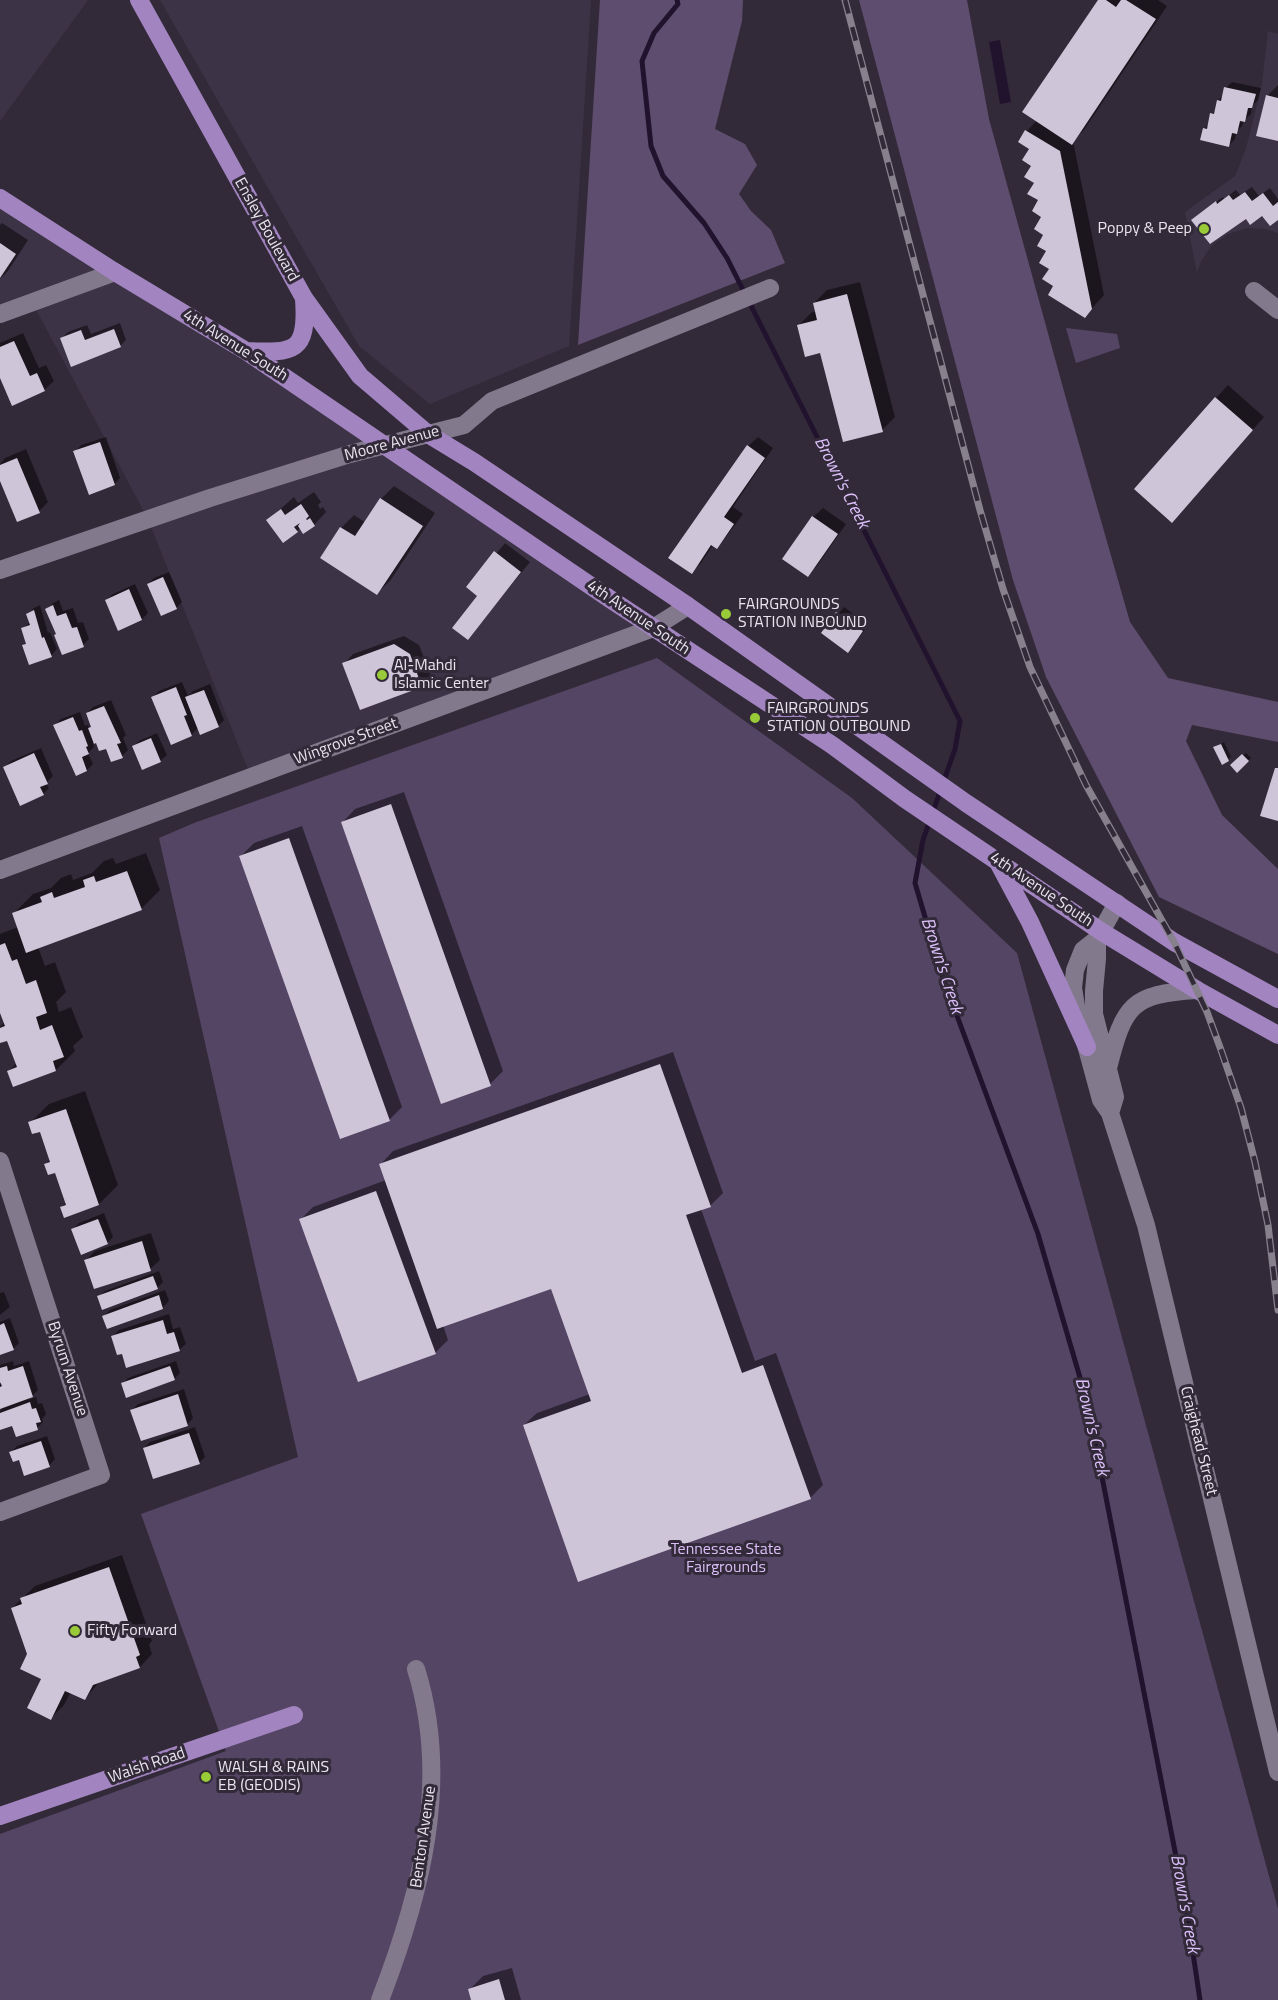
<!DOCTYPE html>
<style>
body{margin:0}
canvas{display:block;background:#322a39}
</style>
<canvas width="1278" height="2000"></canvas>
<script>
const c = document.querySelector('canvas').getContext('2d');
c.lineJoin = 'round';
function fill(path, color) { c.fillStyle = color; c.fill(path, 'evenodd'); }
function strokePath(path, color, width, dash) { c.strokeStyle = color; c.lineWidth = width; c.lineCap = dash ? 'butt' : 'round'; c.setLineDash(dash || []); c.stroke(path); }
function write(font, color, halo, rows, align = 'center') {
  c.font = font + ' "Titillium Web",sans-serif'; c.lineWidth = 6; c.setLineDash([]); c.textBaseline = 'middle'; c.strokeStyle = halo; c.fillStyle = color; for (const [text, x, y, turn = 0] of rows) {
    c.save(); c.translate(x, y); c.rotate((+turn || 0) * Math.PI / 180); c.textAlign = isNaN(turn) ? turn : align; if (halo) c.strokeText(text, 0, 0); c.fillText(text, 0, 0); c.restore();
  }
}
fill(new Path2D(`
 M0,0H88L0,121Z
 M160,0H591L569,346L430,404L359,346Z
 M1268,31L1278,34V233L1266,229L1247,228L1228,234L1212,245L1201,261L1197,272L1185,212L1235,176L1246,149L1262,84Z
 M0,198L653,628L251,777L148,519L32,302L0,312Z`), '#3d3346');
fill(new Path2D(`
 M1066,328L1117,334L1120,348L1076,363Z
 M657,658L852,798L1017,953L1278,1909V2000H0V1834L226,1751L141,1514L298,1457L159,838L194,823Z`), '#554565');
fill(new Path2D(`
 M600,0H743L742,21L715,129L745,144L757,165L739,194L751,211L771,230L785,263L578,345Z
 M859,0H967L989,119L1065,395L1130,622L1168,678L1278,702V742L1192,725L1186,741L1222,815L1278,869V954L1159,897L1046,677L1013,580Z`), '#5e4d6e');
fill(new Path2D(`
 M1000,40L1011,102L1000,104L989,42Z`), '#21122e');
fill(new Path2D(`
 M1100,0H1158L1167,6L1084,130L1073,141L1104,295L1085,316L1055,286L1031,148L1020,142L1027,131L1037,120Z
 M1232,82L1261,88L1258,100L1252,106L1251,114L1244,120L1242,126L1236,132L1235,139L1229,145L1204,129L1210,123L1212,114L1216,110L1218,100L1224,95L1226,88Z
 M1278,85V140L1267,96Z
 M1252,187L1259,196L1270,188L1278,199V219L1263,214L1246,217L1199,214L1223,197L1224,199L1236,190L1240,195Z
 M2,223L28,240L8,271L0,279V225Z
 M860,282L895,417L882,430L821,351L798,326L811,313L816,311L814,303L827,290Z
 M120,323L126,340L120,346L62,338L68,332L87,325L91,334Z
 M23,333L39,368L46,365L54,381L44,390L0,375V343Z
 M1228,385L1264,417L1184,508L1216,398Z
 M106,437L120,478L114,484L75,452L81,445Z
 M758,437L773,448L733,507L743,514L726,537L717,547L713,545L701,563L691,572L748,446Z
 M26,449L48,502L39,511L0,477V464L5,458Z
 M394,486L435,513L390,581L377,593L322,557L341,528L354,515L366,523L381,499Z
 M314,492L321,502L318,505L320,509L323,507L326,512L314,525L300,528L297,531L268,520L294,497L298,503Z
 M823,508L846,524L817,566L807,575L813,517Z
 M505,543L530,562L468,638L480,596L468,587Z
 M169,572L182,602L176,608L148,584L154,578Z
 M135,584L148,613L142,619L106,600L113,594Z
 M59,600L63,611L73,608L78,623L83,622L89,639L83,645L58,634L47,609L53,603Z
 M40,605L48,633L50,632L57,649L51,656L24,646L27,642L22,629L30,622L28,614L34,608Z
 M844,607L868,625L854,645L823,633Z
 M404,636L419,645L431,676L421,686L344,664L353,654Z
 M182,682L188,696L193,691L210,684L224,720L218,726L198,728L191,735L153,697L159,691Z
 M111,700L126,735L123,738L128,750L122,756L97,741L93,743L94,747L88,753L93,764L87,770L76,774L55,725L61,719L80,712L85,726L88,725L90,729L92,726L87,713L93,707Z
 M157,733L167,755L160,761L133,747L139,741Z
 M1224,742L1231,757L1222,763L1215,748Z
 M41,748L53,776L46,783L49,788L43,794L5,767L11,761Z
 M1246,753L1251,758L1237,771L1232,766Z
 M404,792L503,1071L490,1084L343,822L355,809Z
 M302,826L402,1107L389,1120L241,856L254,843Z
 M146,853L160,890L141,909L38,947L45,966L55,962L66,992L56,1002L59,1012L71,1007L83,1037L73,1046L75,1051L56,1070L9,1071L17,1063L8,1039H0V1027L5,1022L0,1009V934L18,927L13,914L33,894L51,888L61,878L71,874L73,880L92,873L104,861L113,858L116,864Z
 M673,1052L723,1193L710,1206L701,1209L755,1361L776,1353L823,1485L810,1498L524,1425L537,1413L590,1394L552,1287L443,1325L448,1340L435,1353L300,1220L313,1207L386,1180L381,1164L393,1151Z
 M85,1091L118,1185L99,1204L62,1207L66,1202L56,1171L46,1164L51,1159L41,1130L30,1123L49,1104Z
 M104,1213L113,1237L107,1243L73,1229L79,1223Z
 M151,1233L160,1260L150,1269L86,1260L95,1251Z
 M159,1271L163,1282L157,1288L98,1297L105,1291Z
 M165,1290L169,1301L163,1307L104,1316L110,1310Z
 M4,1292L10,1307L0,1315V1293Z
 M169,1314L173,1329L180,1327L186,1344L179,1350L123,1352L113,1336L119,1330Z
 M10,1318L19,1343L13,1349L0,1353V1322Z
 M13,1361L14,1366L29,1361L38,1390L28,1400L36,1397L38,1404L42,1403L46,1414L42,1419L43,1422L37,1428L13,1424L0,1427V1411L6,1405L0,1404V1383L3,1380L0,1381V1365Z
 M176,1361L180,1373L174,1379L122,1384L128,1378Z
 M184,1389L193,1418L187,1425L132,1410L138,1404Z
 M195,1427L205,1457L199,1463L144,1448L150,1442Z
 M47,1436L55,1459L49,1466L20,1458L11,1452L17,1446Z
 M122,1555L152,1641L149,1644L152,1654L140,1667L100,1681L85,1699L71,1692L64,1705L51,1718L43,1679L29,1654L12,1608L35,1586Z
 M512,1968L521,2000H473L470,1989L483,1976Z`), '#0007');
strokePath(new Path2D(`
 M677,0L678,4L654,33L642,61L651,146L663,176L704,223L727,258L960,721L955,749L923,840L915,883L943,978L1038,1234L1088,1405L1187,1913L1200,2000`), '#21122e', 5);
fill(new Path2D(`
 M1098,0H1106L1116,7L1121,0H1126L1156,19L1072,145L1022,112Z
 M1224,87L1256,94L1252,108H1248L1245,122L1240,121L1237,134L1232,133L1229,147L1200,140L1203,128L1207,129L1210,113L1214,114L1217,100L1221,101Z
 M1266,95L1278,98V141L1256,136Z
 M1025,130L1060,151L1092,309L1085,318L1048,295L1053,286L1042,279L1049,269L1039,263L1046,251L1037,246L1043,235L1034,229L1041,217L1032,211L1038,200L1027,194L1034,183L1024,177L1031,166L1022,160L1029,149L1018,142Z
 M1245,192L1252,201L1263,193L1273,206L1278,202V220L1270,226L1262,216L1250,225L1246,219L1210,244L1191,220L1216,201L1217,204L1229,195L1233,200Z
 M0,243L16,254L0,278Z
 M847,294L883,432L843,442L820,353L805,357L797,325L817,320L813,303Z
 M114,329L121,347L71,367L60,338L81,330L85,340Z
 M14,341L30,376L37,373L45,391L12,406L0,378V347Z
 M1215,397L1253,430L1172,523L1134,489Z
 M100,442L115,485L89,495L73,451Z
 M747,445L765,458L724,517L734,524L717,549L711,545L692,574L668,558Z
 M17,458L40,513L17,522L0,481V465Z
 M380,498L423,526L377,595L320,558L340,527L355,536Z
 M301,504L309,516L306,519L307,520L310,518L315,526L303,534L298,526L300,523L294,527L298,532L283,543L266,520L281,509L285,515Z
 M812,516L838,534L808,577L782,559Z
 M494,551L521,572L468,640L452,628L477,596L466,587Z
 M163,577L177,609L161,616L147,584Z
 M129,589L142,620L118,631L105,600Z
 M53,605L57,616L66,613L72,628L77,627L84,647L62,655L54,635L56,634L45,609Z
 M34,610L42,638L44,637L52,657L29,665L22,645L26,644L21,628L30,625L26,614Z
 M836,612L863,631L848,653L821,633Z
 M394,644L410,654L422,687L360,710L342,663Z
 M176,687L187,715L184,716L192,736L171,745L151,697Z
 M204,690L219,727L200,735L185,697Z
 M104,706L121,743L117,744L123,758L111,762L106,749L99,751L96,743L94,744L88,728L91,727L86,713Z
 M73,717L79,731L82,730L88,746L86,747L89,754L82,757L87,771L76,776L53,725Z
 M151,738L161,762L142,770L132,746Z
 M1221,744L1229,761L1222,765L1213,747Z
 M34,753L48,784L40,787L44,795L20,806L3,767Z
 M1242,754L1249,761L1237,773L1230,765Z
 M1275,768H1278V821L1260,816Z
 M391,804L491,1086L441,1104L341,822Z
 M289,838L390,1121L340,1139L239,856Z
 M127,871L142,910L26,953L12,913L42,902L40,897L52,892L54,898L85,887L83,880L94,876L96,882Z
 M5,943L12,961L17,959L26,984L36,980L47,1013L36,1017L40,1030L52,1025L64,1057L53,1061L56,1071L13,1087L7,1071L17,1067L7,1041L0,1043V1028L5,1026L0,1013V945Z
 M660,1064L711,1207L686,1215L742,1373L763,1365L811,1499L578,1582L523,1425L591,1401L551,1289L437,1329L379,1164Z
 M66,1109L99,1205L64,1218L60,1207L66,1205L55,1173L48,1175L44,1164L50,1162L40,1132L32,1134L28,1122Z
 M376,1191L436,1354L358,1382L299,1219Z
 M98,1219L108,1244L81,1255L71,1229Z
 M142,1241L151,1271L94,1289L84,1260Z
 M153,1276L158,1289L102,1310L97,1296Z
 M159,1295L163,1309L107,1329L102,1316Z
 M163,1320L167,1334L174,1332L180,1351L126,1368L122,1354L117,1355L111,1336Z
 M4,1323L14,1350L0,1355V1325Z
 M7,1366L8,1371L23,1366L33,1397L0,1409V1387L2,1386L0,1382V1368Z
 M170,1366L175,1380L126,1398L121,1383Z
 M178,1394L188,1426L141,1441L130,1410Z
 M30,1402L32,1409L36,1408L41,1422L36,1423L38,1430L16,1437L12,1426L0,1430V1413Z
 M189,1433L200,1464L153,1479L143,1448Z
 M41,1441L50,1467L24,1476L19,1460L13,1462L9,1452Z
 M109,1567L140,1655L136,1657L140,1668L93,1685L85,1700L65,1691L51,1720L27,1708L41,1679L20,1669L27,1654L11,1608L22,1604L20,1598Z
 M499,1979L505,2000H471L468,1989Z`), '#cfc5d9');
strokePath(new Path2D(`
 M1254,291L1278,310
 M0,314L115,272
 M0,570L210,498L350,454L464,425L492,401L770,288
 M0,870L653,628L688,606
 M1117,903L1097,939L1083,950L1075,970L1073,988L1077,1012L1101,1100L1110,1113L1146,1225L1278,1772
 M1097,939V959L1094,991V1014L1115,1097L1110,1113
 M1108,1068C1124,1005 1131,994 1197,990
 M0,1161L101,1475L0,1512
 M380,2000C421,1894 451,1781 416,1669`), '#827a8c', 18);
strokePath(new Path2D(`
 M139,0L304,298L360,376L428,434L474,462L688,606L966,803L1174,942L1278,999
 M0,198L115,272L246,351L610,599L832,745L905,799L1102,932L1197,990L1278,1035
 M246,351C294,353 308,353 304,299
 M999,864L1030,922L1087,1047
 M0,1816L294,1715`), '#a284c0', 18);
const rail = new Path2D(`
 M845,0L980,510L1003,589L1030,667L1086,785L1174,942L1207,1012L1221,1050L1241,1108L1255,1162L1268,1225L1278,1310`);
strokePath(rail, '#87818d', 7);
strokePath(rail, '#322a39', 4.5, [14]);
for (const [x, y, r, color] of [
 [1204,229,6,"#98cb37"],
 [726,614,6,"#98cb37"],
 [382,675,6,"#98cb37"],
 [755,718,6,"#98cb37"],
 [75,1631,6,"#98cb37"],
 [206,1777,6,"#98cb37"]
]) { const dot = new Path2D(); dot.arc(x, y, r, 0, 2 * Math.PI); c.fillStyle = color; c.fill(dot); strokePath(dot, '#322a39', 2); }
write('16px', '#e9e4ee', '#322a39', [
 ["Poppy & Peep",1192,229,"right"],
 ["FAIRGROUNDS",738,605],
 ["STATION INBOUND",738,623],
 ["Al-Mahdi",394,666],
 ["Islamic Center",394,684],
 ["FAIRGROUNDS",767,709],
 ["STATION OUTBOUND",767,727],
 ["Fifty Forward",87,1631],
 ["WALSH & RAINS",218,1768],
 ["EB (GEODIS)",218,1786]
], 'left');
write('16px', '#e9e4ee', '#322a39', [
 ["Ensley Boulevard",266,230,61],
 ["4th Avenue South",235,346,32],
 ["Moore Avenue",392,444,-15],
 ["4th Avenue South",638,618,34],
 ["Wingrove Street",346,742,-20],
 ["4th Avenue South",1041,890,34],
 ["Byrum Avenue",67,1369,72],
 ["Craighead Street",1198,1441,76],
 ["Walsh Road",147,1766,-19],
 ["Benton Avenue",424,1837,-82]
]);
write('16px', '#dbbef8', '#322a39', [
 ["Tennessee State",726,1550],
 ["Fairgrounds",726,1568]
]);
write('italic 18px', '#ddc0fb', '#322a39', [
 ["Brown's Creek",841,483,63],
 ["Brown's Creek",941,966,72],
 ["Brown's Creek",1091,1427,77],
 ["Brown's Creek",1184,1904,80]
]);
</script>
